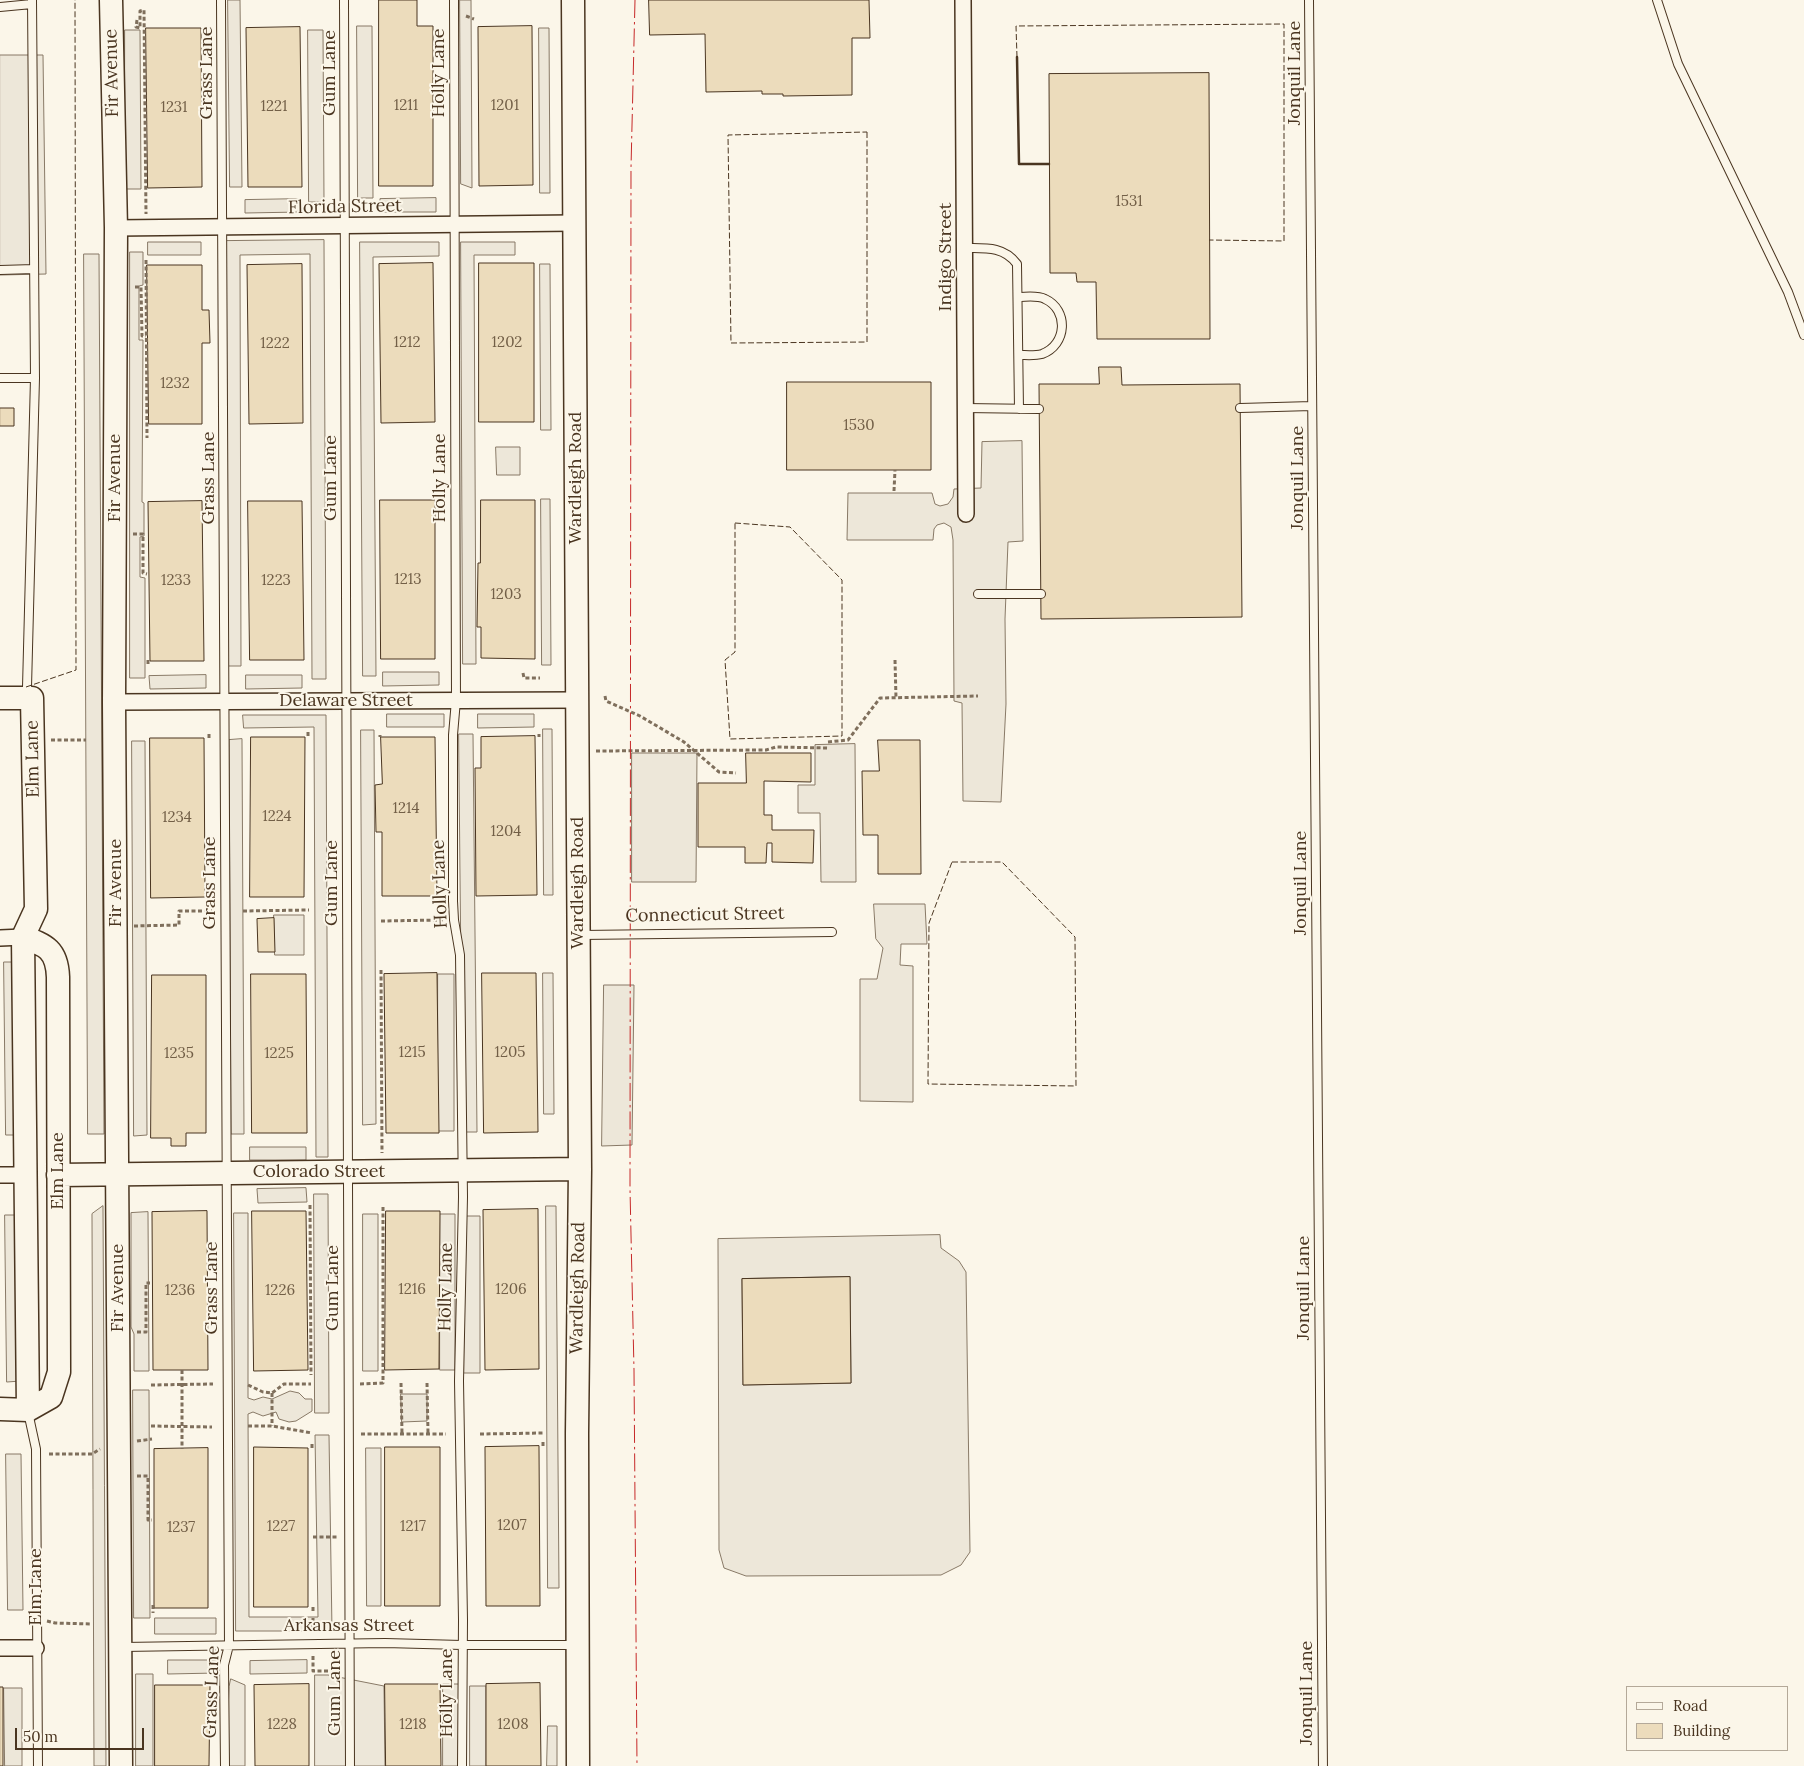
<!DOCTYPE html>
<style>
body{margin:0}
#map{position:relative;width:1804px;height:1766px;overflow:hidden;background:#fbf6e9;font-family:Lora,serif}
canvas{display:block}
.legend{position:absolute;left:1626px;top:1686px;width:162px;height:65px;box-sizing:border-box;background:#fbf6e9;border:1px solid #b4a999;margin:0;padding:6px 9px;list-style:none;font-size:15px;color:#4a3520}
.legend li{display:flex;align-items:center;gap:10px;height:25px}
.legend b{width:25px;border:1px solid #b4a999}
.scale{position:absolute;left:15px;top:1728px;width:129px;height:22px;box-sizing:border-box;border:2px solid #4a3520;border-top:0;padding-left:6px;font-size:15px;line-height:18px;white-space:nowrap;color:#4a3520;-webkit-text-stroke:4px #fbf6e9;paint-order:stroke}
</style>
<div id="map">
<canvas width="1804" height="1766"></canvas>
<ul class="legend">
<li><b style="height:6px;background:#fbf6e9"></b>Road</li>
<li><b style="height:14px;background:#ecdcbc"></b>Building</li>
</ul>
<div class="scale">50 m</div>
</div>
<script>
const c = document.querySelector('canvas').getContext('2d');
c.lineJoin = 'round';
function fill(path, color) { c.fillStyle = color; c.fill(path, 'evenodd'); }
function strokePath(path, color, width, dash) { c.strokeStyle = color; c.lineWidth = width; c.lineCap = dash ? 'butt' : 'round'; c.setLineDash(dash || []); c.stroke(path); }
function write(font, color, halo, rows, align = 'center') {
  c.font = font + ' Lora,serif'; c.lineWidth = 4; c.setLineDash([]); c.textBaseline = 'middle'; c.strokeStyle = halo; c.fillStyle = color; for (const [text, x, y, turn = 0] of rows) {
    c.save(); c.translate(x, y); c.rotate((+turn || 0) * Math.PI / 180); c.textAlign = isNaN(turn) ? turn : align; if (halo) c.strokeText(text, 0, 0); c.fillText(text, 0, 0); c.restore();
  }
}
const parking = new Path2D(`
 M228,0H240L242,187H230Z
 M460,0H471L472,188L461,184Z
 M357,26H372L373,198H358Z
 M539,28H549L550,193H540Z
 M125,30H140L141,189H125Z
 M308,30H323L324,202H309Z
 M0,55H43L46,274L0,275Z
 M436,198V212H380V199Z
 M301,199V212L245,213V200Z
 M324,240L326,679H312L310,254L240,255L241,666H228L226,241Z
 M148,242H201V255H148Z
 M360,242H439V256L373,257L376,676H363Z
 M461,242H515V255H474L476,664H463Z
 M130,252H143V285L139,286V340H143L142,502L144,503V536L140,537V577L145,578V678H130Z
 M84,254H99L104,1134H88Z
 M540,264H550L551,430H541Z
 M1022,441L1023,541L1008,542L1005,619L1006,704L1001,802L963,801L962,703L954,701L953,540L951,527L944,523L937,525L934,529L933,540H847L848,493H932L935,504L940,506L948,504L953,497L954,489L981,488L982,442Z
 M496,447H520V475H497Z
 M541,499H550L551,665H542Z
 M383,672H439V685L383,686Z
 M206,675V688L150,689L149,676Z
 M246,675H302V688L246,689Z
 M387,714H444V727H387Z
 M478,714H534V727L478,728Z
 M243,715H326L328,1157H316L314,727L244,728Z
 M543,729H552L553,895H544Z
 M361,730H374L376,1124L363,1125Z
 M459,734H473L477,1132H463Z
 M242,739L244,1134H231L229,740Z
 M132,741H145L147,1135L134,1136Z
 M855,744L856,882H821L820,813H798V785H815V745Z
 M632,753H697L696,882H632Z
 M874,904H925L927,944H901L900,965L913,966V1102L860,1101V979H877L883,948L876,939Z
 M274,915H304V955H275Z
 M4,962H17L20,1135H6Z
 M543,973H553L554,1114H544Z
 M438,974H454V1131H438Z
 M604,985H634L632,1145L602,1146Z
 M250,1147H306V1160H250Z
 M306,1188L307,1202L258,1203L257,1189Z
 M314,1194H328L329,1413H315Z
 M103,1206L106,1766H94L92,1214Z
 M546,1206H556L559,1588H548Z
 M148,1212L149,1371H134V1334L131,1327V1213Z
 M234,1213H248V1398L254,1400L263,1397L272,1399L290,1391L299,1393L305,1399H312V1411L296,1421L289,1422L279,1419L276,1412L263,1416L253,1412L248,1414L249,1617H318L315,1435H329L332,1631H236Z
 M363,1214H378V1371H363Z
 M440,1214H455V1370H440Z
 M5,1215H19L21,1381L7,1382Z
 M464,1216H480V1373H464Z
 M940,1235L941,1248L959,1261L966,1272L970,1552L961,1565L941,1575L746,1576L724,1568L719,1550L718,1239ZM850,1277L851,1383L743,1385L742,1279Z
 M133,1390H149L150,1618H134Z
 M401,1394H427V1421L402,1422Z
 M366,1448H381V1606H367Z
 M6,1454H21L23,1610H8Z
 M155,1618H216V1634H155Z
 M168,1660H217V1673L168,1674Z
 M307,1660V1673L250,1674V1661Z
 M136,1674H153V1766H136Z
 M315,1675H328L384,1686L385,1766H315Z
 M231,1679L245,1685V1766H226L229,1687Z
 M443,1684H459V1766H443Z
 M470,1686H486V1766H470Z
 M4,1688H22V1766H5Z
 M548,1726H557V1766H547Z`);
fill(parking, '#ede7d9');
strokePath(parking, '#887966', 1);
const building = new Path2D(`
 M379,0H417V26H433V186H379Z
 M649,0H869L870,38H852V95L783,96V94H762V91L706,92L705,34L650,35Z
 M532,26L533,185L479,186L478,27Z
 M300,27L302,187H248L246,28Z
 M146,28H201L202,187L148,188Z
 M1209,73L1210,339H1097L1096,282H1077L1076,273H1050L1049,74Z
 M433,263L435,422L381,423L379,264Z
 M479,263H534V422H479Z
 M302,264L303,423L249,424L247,265Z
 M147,265H202V310H209L210,343H202V424H149Z
 M1099,367H1121L1122,385L1240,384L1242,617L1041,619L1039,384H1099Z
 M787,382H931V470H787Z
 M0,408H14V426H0Z
 M380,500H435V659H381Z
 M481,500H535V659L481,658V627H477L478,563H480Z
 M202,501L204,661H150L148,502Z
 M248,501H302L304,660H250Z
 M535,736L537,895L476,896L475,768H481V737Z
 M251,737H305L304,897H250Z
 M381,737H435L437,896H382V832H376L375,785L382,784Z
 M150,738H204L205,897L151,898Z
 M878,740H920L921,874H878V835H863L862,771H879Z
 M746,753H811V782L764,781V815H772V830H814L813,863L772,862V843H767L766,863H745V847H698V783H746Z
 M274,918L275,952H258L257,919Z
 M437,973L439,1133H386L384,974Z
 M482,973H536L538,1132L484,1133Z
 M251,974H306L307,1133H252Z
 M152,975H206V1133H186V1146H171V1138H151Z
 M538,1209L539,1369L485,1370L483,1210Z
 M207,1211L208,1370H153L152,1212Z
 M252,1211H306L308,1370L254,1371Z
 M386,1211H440L439,1369L385,1370Z
 M850,1277L851,1383L743,1385L742,1279Z
 M539,1446L540,1606H486L485,1447Z
 M254,1447L308,1448V1607H254Z
 M385,1447H440V1606H385Z
 M208,1448V1608H154V1449Z
 M540,1683L541,1766H486V1684Z
 M309,1684V1766H255L254,1685Z
 M385,1684H440L441,1766H386Z
 M155,1685H210L209,1766H155Z
 M0,1687H3V1766H0Z`);
fill(building, '#ecdcbc');
strokePath(building, '#4a3520', 1);
const lane = new Path2D(`
 M221,0L229,1645L224,1665L225,1766
 M344,0L350,1766
 M454,0L456,700L453,735V901L454,920L460,955L463,1197L459,1381L463,1620L462,1766
 M1309,0L1323,1766
 M1657,0L1678,64L1788,292L1804,335
 M0,7L32,4
 M965,248C985,248 1004,246 1017,264L1019,409
 M0,270L34,269
 M1018,297C1027,297 1037,295 1045,299C1069,310 1067,345 1042,354C1035,356 1026,355 1019,355
 M0,378H35
 M965,408L1039,409
 M1240,408L1312,406
 M978,594H1041
 M30,695L27,687L35,378L32,0
 M581,935L832,932
 M28,1412L36,1449L38,1766
 M123,1647L385,1643L462,1645H576`);
const street = new Path2D(`
 M963,0L966,514
 M116,228L574,223
 M114,702L577,700
 M0,938L23,937
 M0,1175H26
 M0,1648H36`);
const secondary = new Path2D(`
 M111,0L116,228L114,702L121,1766
 M573,0L580,1169L577,1433L578,1766
 M0,698H32L36,909L23,937L28,1410
 M23,937C46,945 57,950 58,977L59,1372L51,1397L28,1410
 M58,1175L580,1169
 M0,1409L28,1410`);
strokePath(lane, '#4a3520', 10);
strokePath(street, '#4a3520', 18);
strokePath(secondary, '#4a3520', 25);
strokePath(new Path2D(`
 M466,16L474,19
 M137,20L136,27L140,28V11L144,10L146,214
 M146,260L147,438
 M135,287H141L142,336H146
 M894,491L895,470
 M133,534H143V573L147,574
 M148,660V666
 M895,660L896,698
 M523,673L524,678H540
 M605,696L606,701L640,716L684,742L719,772L736,773
 M308,732V738
 M209,734V740
 M539,734V737
 M380,735V737
 M51,740H86
 M828,742L848,740L880,698L978,696
 M596,751L766,750L776,747L828,748
 M243,911L309,910
 M381,921L443,920
 M134,926L179,925V911H212
 M381,970L382,1153
 M310,1205L311,1375
 M137,1332H146V1283H150
 M182,1370V1449
 M401,1383L402,1433
 M427,1383L428,1433
 M360,1384L383,1383V1207
 M151,1385L213,1384
 M248,1385L263,1392L272,1393L284,1384H311
 M272,1393V1426
 M151,1426L212,1427
 M248,1426H272L312,1433
 M361,1434H446
 M480,1434L543,1433
 M137,1441L152,1439
 M543,1442V1447
 M312,1448V1444
 M49,1454H92L100,1449
 M137,1476H148V1520H152
 M313,1537H339
 M153,1605V1613
 M313,1607V1612
 M313,1618V1632
 M47,1621L55,1623L91,1624
 M313,1656V1671H330`), '#7f6f5c', 3, [4, 2.5]);
strokePath(lane, '#fbf6e9', 8);
strokePath(street, '#fbf6e9', 15);
strokePath(secondary, '#fbf6e9', 22);
strokePath(new Path2D(`
 M1017,57L1016,26L1284,24V241L1209,240
 M867,132V342L731,343L728,135Z
 M735,523L790,527L842,580V736L730,739L725,660L735,652Z
 M26,687L76,670L75,0
 M952,862H1002L1075,937L1076,1086L928,1084L929,923Z`), '#4a3520', 1, [6, 2.5]);
strokePath(new Path2D(`
 M1017,57L1019,164H1049`), '#4a3520', 2.5);
strokePath(new Path2D(`
 M635,0L631,168L630,1189L634,1370L637,1766`), '#c62828', 1, [18, 4, 2.5, 4]);
write('15px', '#725f47', null, [
 ["1211",406,106],
 ["1201",505,106],
 ["1221",274,107],
 ["1231",174,108],
 ["1531",1129,202],
 ["1212",407,343],
 ["1202",507,343],
 ["1222",275,344],
 ["1232",175,384],
 ["1530",859,426],
 ["1213",408,580],
 ["1233",176,581],
 ["1223",276,581],
 ["1203",506,595],
 ["1214",406,809],
 ["1224",277,817],
 ["1234",177,818],
 ["1204",506,832],
 ["1215",412,1053],
 ["1205",510,1053],
 ["1235",179,1054],
 ["1225",279,1054],
 ["1216",412,1290],
 ["1206",511,1290],
 ["1236",180,1291],
 ["1226",280,1291],
 ["1207",512,1526],
 ["1227",281,1527],
 ["1217",413,1527],
 ["1237",181,1528],
 ["1228",282,1725],
 ["1218",413,1725],
 ["1208",513,1725]
]);
write('18px', '#4a3520', '#fbf6e9', [
 ["Fir Avenue",112,73,-91],
 ["Grass Lane",207,73,-90],
 ["Gum Lane",330,73,-90],
 ["Holly Lane",439,73,-90],
 ["Jonquil Lane",1295,73,-90],
 ["Florida Street",345,207,-1],
 ["Indigo Street",946,257,-90],
 ["Fir Avenue",115,478,-90],
 ["Grass Lane",209,478,-90],
 ["Gum Lane",331,478,-90],
 ["Holly Lane",440,478,-90],
 ["Wardleigh Road",576,478,-90],
 ["Jonquil Lane",1298,478,-90],
 ["Delaware Street",346,701],
 ["Elm Lane",33,759,-91],
 ["Fir Avenue",116,883,-90],
 ["Grass Lane",210,883,-90],
 ["Gum Lane",332,883,-90],
 ["Wardleigh Road",578,883,-90],
 ["Jonquil Lane",1301,883,-90],
 ["Holly Lane",440,884,-92],
 ["Connecticut Street",705,915,-1],
 ["Elm Lane",58,1171,-90],
 ["Colorado Street",319,1172],
 ["Holly Lane",446,1287,-89],
 ["Fir Avenue",118,1288,-90],
 ["Grass Lane",212,1288,-90],
 ["Gum Lane",333,1288,-90],
 ["Wardleigh Road",578,1288,-89],
 ["Jonquil Lane",1304,1288,-90],
 ["Elm Lane",36,1587,-90],
 ["Arkansas Street",349,1626],
 ["Grass Lane",212,1692,-88],
 ["Gum Lane",335,1693,-90],
 ["Holly Lane",447,1693,-90],
 ["Jonquil Lane",1307,1693,-90]
]);
</script>
